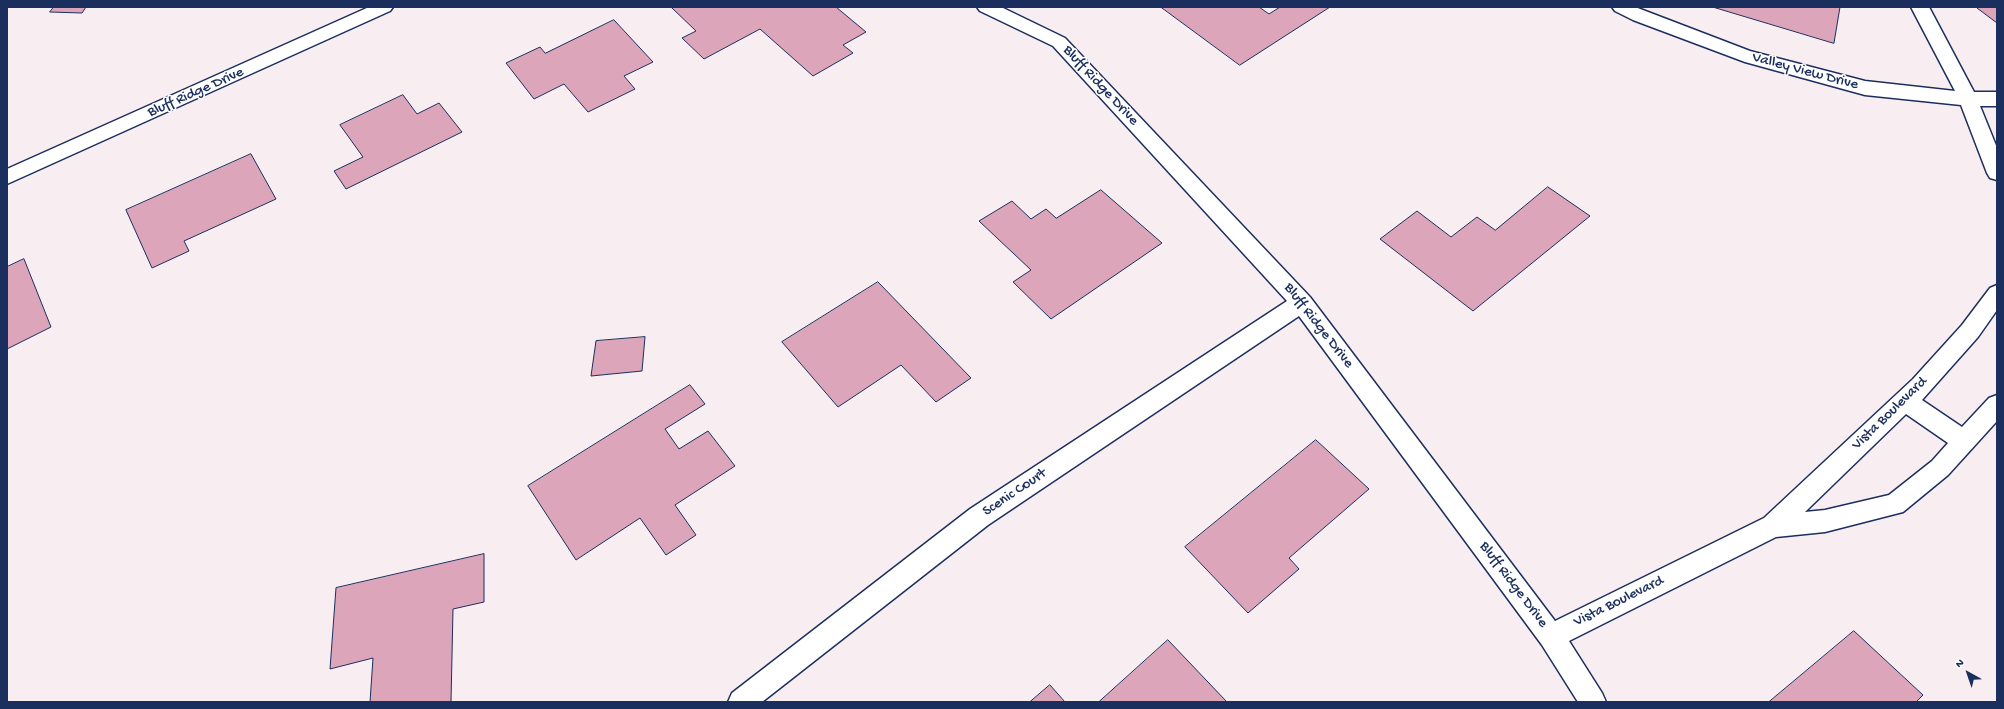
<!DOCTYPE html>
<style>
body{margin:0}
#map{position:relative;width:2004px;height:709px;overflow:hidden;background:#f8edf1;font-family:"Gochi Hand",sans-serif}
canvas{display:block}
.frame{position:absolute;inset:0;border:8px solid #1b2f5e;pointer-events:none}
.north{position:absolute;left:1948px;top:653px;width:40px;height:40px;-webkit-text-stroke:3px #fff;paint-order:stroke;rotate:320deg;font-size:11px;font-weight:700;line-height:16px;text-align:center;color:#1b2f5e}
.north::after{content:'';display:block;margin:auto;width:14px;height:18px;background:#1b2f5e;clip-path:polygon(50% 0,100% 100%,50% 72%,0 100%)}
</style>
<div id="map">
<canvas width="2004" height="709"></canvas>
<div class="frame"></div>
<div class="north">N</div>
</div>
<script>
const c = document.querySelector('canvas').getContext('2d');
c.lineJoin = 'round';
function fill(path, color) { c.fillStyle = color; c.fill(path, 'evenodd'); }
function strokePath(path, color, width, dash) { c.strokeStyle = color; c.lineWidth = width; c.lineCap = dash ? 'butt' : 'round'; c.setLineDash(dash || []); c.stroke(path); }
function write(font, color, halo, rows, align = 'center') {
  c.font = font + ' "Gochi Hand",sans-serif'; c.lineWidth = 3; c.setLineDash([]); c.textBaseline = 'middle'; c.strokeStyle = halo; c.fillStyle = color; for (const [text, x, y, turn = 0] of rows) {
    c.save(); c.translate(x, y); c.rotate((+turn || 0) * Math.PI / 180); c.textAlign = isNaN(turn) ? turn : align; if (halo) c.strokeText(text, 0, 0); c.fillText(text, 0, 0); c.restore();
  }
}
const building = new Path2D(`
 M54,7H86L82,13L50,12Z
 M674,7H836L866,32L843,45L853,53L813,76L760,29L704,59L682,38L696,31L672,8Z
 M1161,7H1259L1269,14L1280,7H1330L1240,65Z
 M1713,7H1840L1834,43Z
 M1997,7V23L1977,8L1979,7Z
 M614,20L653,62L624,76L635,89L588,112L564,84L534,99L506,63L540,47L545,53Z
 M403,95L417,114L439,103L462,132L346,189L334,171L363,157L340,125Z
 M251,154L276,199L184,241L189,251L152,268L126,210Z
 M1548,187L1590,216L1473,311L1380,239L1417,211L1451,237L1477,217L1495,230Z
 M1101,190L1162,243L1051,319L1013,282L1031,270L979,221L1012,201L1031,219L1046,209L1056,218Z
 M24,259L51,327L7,349V267Z
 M878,282L971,378L936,402L901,365L838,407L782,342Z
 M645,337L642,371L591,376L596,341Z
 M690,385L705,404L665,429L679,449L708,431L735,466L675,505L696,535L666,555L640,518L576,560L528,486Z
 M1316,440L1369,489L1289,558L1299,569L1248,613L1185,547Z
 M484,554V602L453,609L451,702H370L373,658L330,669L336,588Z
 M1854,631L1923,695L1916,702H1769Z
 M1168,640L1227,702H1099Z
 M1050,685L1065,702H1030Z`);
fill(building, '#dca5b9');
strokePath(building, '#1b2f5e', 1);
const minor = new Path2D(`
 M369,7H393L390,11L7,184V169Z
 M977,7H1001L1065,38L1310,297L1555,621L1764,518L1913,379L1962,325L1990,288L1997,285V310L1978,337L1922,400L1962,427L1989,398L1997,395V421L1948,475L1903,512L1825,532L1776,537L1569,641L1602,693L1606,702H1578L1542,645L1299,316L988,525L762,702H728L732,693L970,509L1287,301L1053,46L980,11ZM1906,414L1948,443L1932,461L1889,495L1825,510L1805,512Z
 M1612,7H1635L1750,51L1865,81L1955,91L1911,7H1929L1974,92H1997V106H1980L1997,148V180L1990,178L1987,173L1961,105L1865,95L1745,62L1633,20L1615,11Z`);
strokePath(minor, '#1b2f5e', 3);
fill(minor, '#fff');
write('15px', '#1b2f5e', '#fff', [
 ["Valley View Drive",1805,72,15],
 ["Bluff Ridge Drive",1100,86,47],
 ["Bluff Ridge Drive",196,93,-24],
 ["Bluff Ridge Drive",1318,326,52],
 ["Vista Boulevard",1890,414,-44],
 ["Scenic Court",1015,493,-34],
 ["Bluff Ridge Drive",1513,585,53],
 ["Vista Boulevard",1619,602,-26]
]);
</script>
